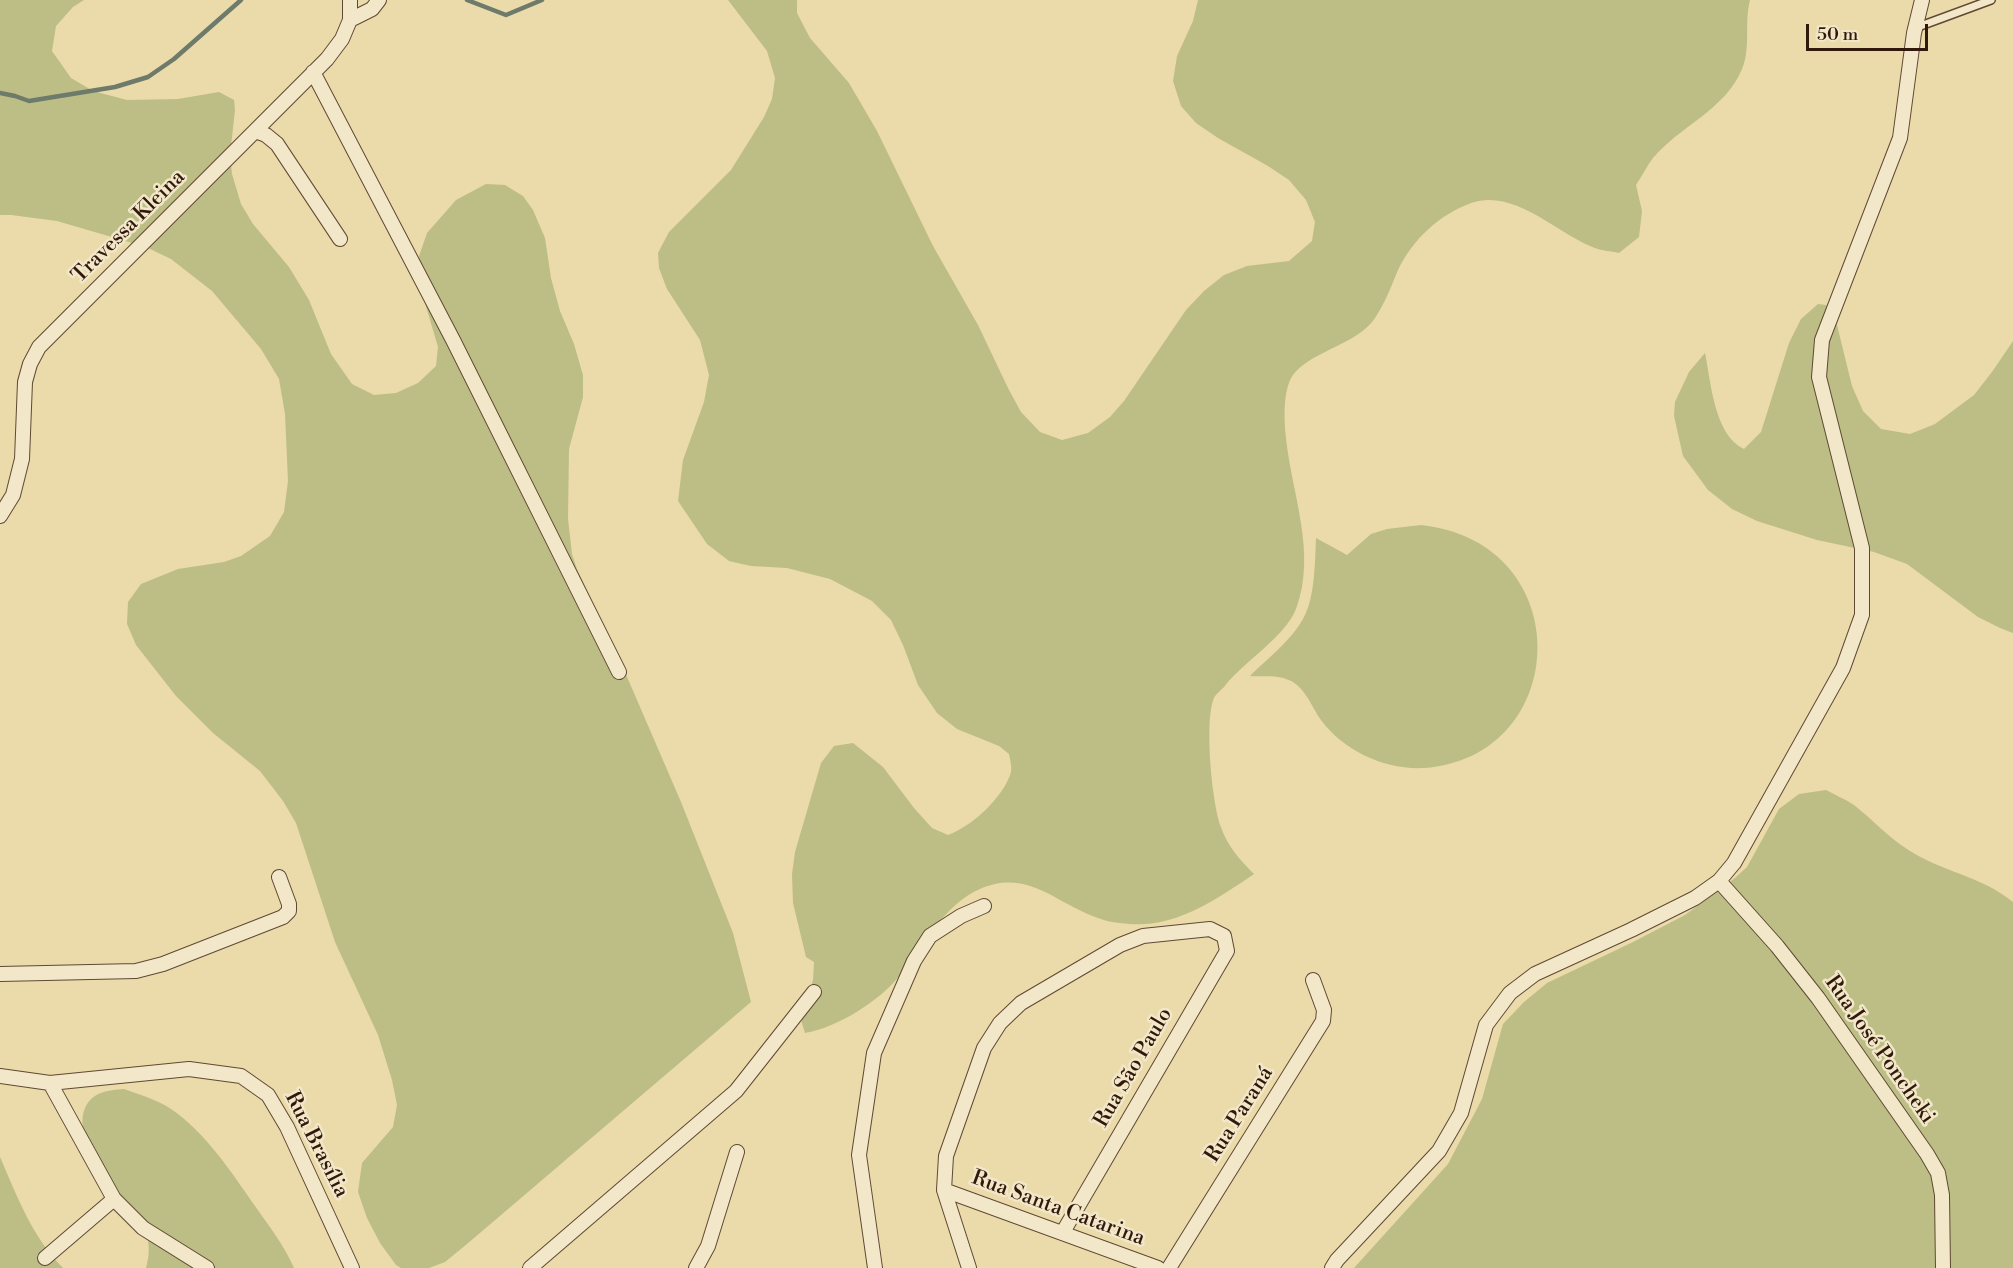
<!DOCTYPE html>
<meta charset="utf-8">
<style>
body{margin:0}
#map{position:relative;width:2013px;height:1268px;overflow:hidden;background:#ebdaaa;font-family:"Libre Bodoni",serif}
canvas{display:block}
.scale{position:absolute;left:1806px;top:24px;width:122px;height:27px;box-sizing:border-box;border:3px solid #30190c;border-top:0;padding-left:8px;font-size:18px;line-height:21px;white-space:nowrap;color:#30190c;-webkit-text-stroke:4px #f2e7c8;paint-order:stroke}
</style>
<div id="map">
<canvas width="2013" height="1268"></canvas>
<div class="scale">50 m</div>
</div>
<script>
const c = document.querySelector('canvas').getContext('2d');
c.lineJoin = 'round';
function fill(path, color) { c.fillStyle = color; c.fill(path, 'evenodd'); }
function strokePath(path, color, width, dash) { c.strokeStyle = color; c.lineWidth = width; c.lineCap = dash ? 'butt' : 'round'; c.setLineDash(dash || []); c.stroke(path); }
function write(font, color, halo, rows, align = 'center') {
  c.font = font + ' "Libre Bodoni",serif'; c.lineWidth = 5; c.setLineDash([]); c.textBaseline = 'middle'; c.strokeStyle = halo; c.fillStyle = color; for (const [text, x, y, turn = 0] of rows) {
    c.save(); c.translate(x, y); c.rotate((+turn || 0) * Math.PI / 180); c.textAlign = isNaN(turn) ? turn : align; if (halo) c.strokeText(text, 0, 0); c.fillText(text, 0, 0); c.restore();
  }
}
fill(new Path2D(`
 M0,0H84L73,7L56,26L52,51L71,78L93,91L127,100L178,99L219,92L234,100L235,110L230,155L232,174L241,204L253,224L289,267L309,300L331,354L352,384L374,395L396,393L418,383L436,366L438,347L420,286L419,256L427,233L456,200L486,184L505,185L523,196L533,210L545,238L551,278L560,311L574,344L583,375V397L569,449L568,519L572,554L577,569L615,649L681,802L733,933L751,1002L467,1244L445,1262L429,1268H401L396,1265L380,1243L367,1218L358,1192L362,1163L393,1127L397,1105L392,1080L378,1035L335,942L296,823L283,801L260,771L213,733L176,696L136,645L127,624L128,602L141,584L178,569L224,562L241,556L270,536L284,512L288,481L285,414L279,379L261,349L212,291L171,259L146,247L57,221L11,215H0Z
 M728,0H797V13L810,38L849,83L877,131L933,246L978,325L1008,388L1021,412L1040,432L1062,440L1088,433L1110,417L1124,401L1186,310L1204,291L1224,275L1247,266L1289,261L1312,241L1315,222L1306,200L1289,180L1268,166L1218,138L1196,123L1181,106L1173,81L1177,56L1193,21L1198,0H1750C1744,22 1751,48 1742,69C1725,110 1680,126 1653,158C1647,166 1642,176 1636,185L1642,211L1639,237L1619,253C1611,251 1602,251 1595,248C1557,234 1515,188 1471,203C1439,215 1413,239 1398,270C1391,287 1385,303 1375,318C1357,346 1304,352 1290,380C1283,396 1284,421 1286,438C1292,495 1317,553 1296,609C1285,637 1243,662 1224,687C1221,690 1216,694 1214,698C1204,720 1212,804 1221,827C1227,846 1241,861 1254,874C1217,899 1176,928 1129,924C1120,923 1107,922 1098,918C1056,904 1028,868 980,889C945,904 922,946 900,975C881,1000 837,1028 805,1033L801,1020L813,980L814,962L806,957L793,903L792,874L795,852L821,763L834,746L853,743L883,767L914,808L932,828L948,835C971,827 1004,797 1011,772C1012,767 1010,759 1009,754L999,746L957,729L937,713L918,685L903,645L891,620L872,601L830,579L787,568L751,566L729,561L707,544L678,501L683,460L704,402L709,375L700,340L667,289L659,268L658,253L669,232L731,170L764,117L772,99L775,78L767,51Z
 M1818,304L1826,305L1836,321L1852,386L1863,411L1881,429L1910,434L1935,424L1974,395L1992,372L2013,341V633L2000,628L1978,617L1907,564L1874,552L1817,540L1757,521L1732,509L1708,490L1683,456L1674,416L1675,402L1689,372L1705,353C1711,382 1714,435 1744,449L1761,432L1789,343L1801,319Z
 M1421,525C1580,542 1572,758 1424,768C1385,770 1344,751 1321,720C1311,706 1304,684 1286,679C1276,675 1261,677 1250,676C1268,658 1292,640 1304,617C1315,597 1315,561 1316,538L1347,555L1371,534L1387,529Z
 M1826,790C1835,795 1845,799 1854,805C1872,819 1888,837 1907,849C1941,872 1980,875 2013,902V1268H1354L1448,1164L1482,1099L1503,1024L1524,1002L1547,983L1633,942L1685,915L1735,878L1747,867L1779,809L1799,794Z
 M124,1089C143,1096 162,1101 178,1114C210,1139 232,1173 255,1206C269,1226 284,1245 294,1268H146C150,1253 150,1242 144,1228C141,1221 135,1215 131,1209C113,1183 72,1140 85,1108C92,1092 108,1090 124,1089Z
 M0,1157C17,1196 32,1237 63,1268H0Z`), '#bcbe85');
strokePath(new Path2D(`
 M467,0L506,15L542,0
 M0,93L15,96L29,101L115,87L148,77L174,59L241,0`), '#6e7a6a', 4.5);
const service = new Path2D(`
 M1915,28L1991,0`);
const minor = new Path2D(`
 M350,20L372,9L379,0
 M313,72L453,340L619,672
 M255,131L266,135L277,144L340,239
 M0,516L13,495L22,459L25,382L30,364L39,347L327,59L342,39L350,20V0
 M1719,881L1777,946L1818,998L1927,1154L1938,1173L1942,1195L1943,1268
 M0,974L136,971L163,964L283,917L289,911V904L279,877
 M0,1076L50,1083L189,1069L241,1076L268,1095L287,1127L352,1268
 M50,1083L114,1199L143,1228L207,1268
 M944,1190L1158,1268
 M45,1258L114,1199
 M530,1268L736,1091L814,992
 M696,1268L708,1246L737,1152
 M875,1268L859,1155L874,1053L914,961L930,936L961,916L984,906
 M969,1268L944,1190L946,1156L984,1048L1000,1023L1021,1003L1120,945L1143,936L1210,929L1224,936L1227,951L1063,1232
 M1169,1268L1323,1021L1324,1010L1313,980
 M1332,1268L1337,1260L1439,1151L1461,1113L1486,1025L1510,993L1535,974L1631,930L1695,898L1719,881L1734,863L1843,668L1862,615V548L1819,377L1822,340L1900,138L1914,33L1922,0`);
strokePath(service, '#5f4934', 10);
strokePath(minor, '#5f4934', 16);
strokePath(service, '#f2e7c8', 7);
strokePath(minor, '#f2e7c8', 14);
write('21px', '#30190c', '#f2e7c8', [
 ["Travessa Kleina",129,227,-45],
 ["Rua José Poncheki",1879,1050,55],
 ["Rua São Paulo",1134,1068,-60],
 ["Rua Paraná",1240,1115,-58],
 ["Rua Brasília",316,1145,63],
 ["Rua Santa Catarina",1058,1209,20]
]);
</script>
